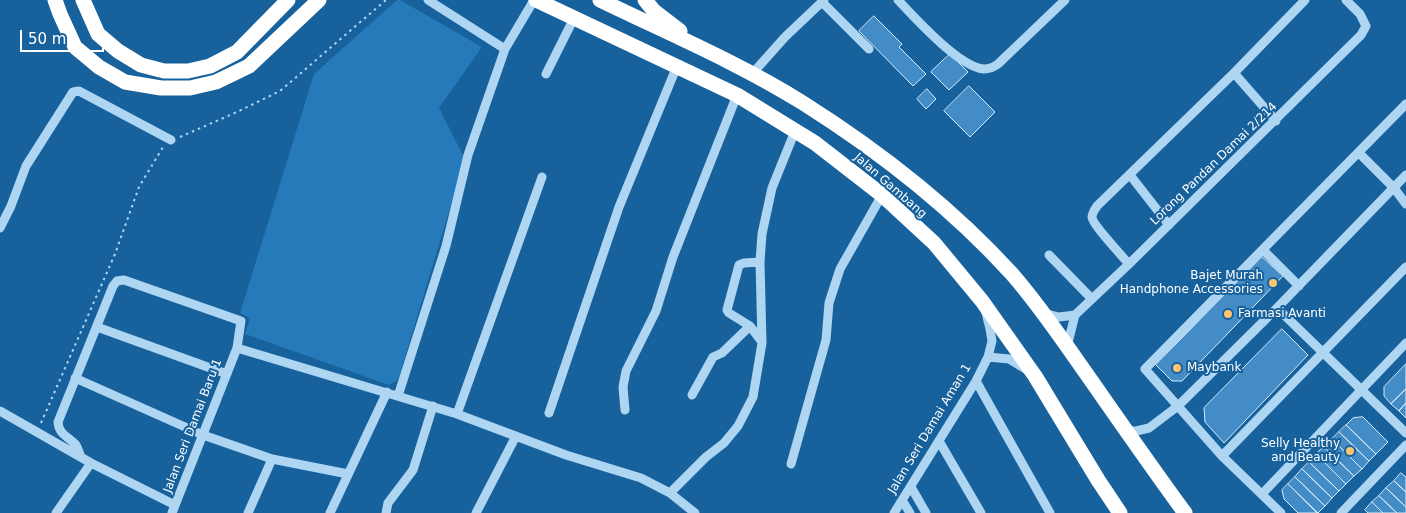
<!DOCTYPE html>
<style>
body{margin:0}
#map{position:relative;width:1406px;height:513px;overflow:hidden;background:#17619c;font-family:"DejaVu Sans",sans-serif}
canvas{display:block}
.scale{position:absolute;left:20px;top:30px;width:84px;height:22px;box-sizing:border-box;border:2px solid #fff;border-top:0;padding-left:6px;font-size:15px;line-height:18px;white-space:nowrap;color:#fff;-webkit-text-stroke:4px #17619c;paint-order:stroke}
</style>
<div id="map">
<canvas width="1406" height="513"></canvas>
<div class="scale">50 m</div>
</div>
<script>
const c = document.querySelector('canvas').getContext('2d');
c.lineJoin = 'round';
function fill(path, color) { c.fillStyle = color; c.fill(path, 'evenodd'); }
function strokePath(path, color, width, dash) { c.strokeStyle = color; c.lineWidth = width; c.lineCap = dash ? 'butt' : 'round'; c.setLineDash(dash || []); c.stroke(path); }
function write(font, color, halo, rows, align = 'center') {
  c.font = font + ' "DejaVu Sans",sans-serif'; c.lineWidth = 4; c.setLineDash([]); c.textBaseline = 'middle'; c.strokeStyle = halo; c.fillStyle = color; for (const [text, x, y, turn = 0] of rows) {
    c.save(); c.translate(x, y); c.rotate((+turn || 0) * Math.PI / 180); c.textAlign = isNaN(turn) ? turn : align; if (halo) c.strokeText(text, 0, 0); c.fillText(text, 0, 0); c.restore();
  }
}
fill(new Path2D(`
 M397,0H400L482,47L439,108L465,159L398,380L389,385L245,334L250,318L240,313L314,74Z`), '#277ab9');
const building = new Path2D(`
 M874,16L902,44L899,47L926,74L913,86L859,31Z
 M950,54L968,72L949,90L931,72Z
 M969,86L995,112L970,137L944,111Z
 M927,89L936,99L926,109L917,99Z
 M1262,257L1283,276L1182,381H1172L1156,365Z
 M1282,329L1308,355L1224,443L1205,422L1204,408Z
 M1406,364V389L1391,404L1384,396V387Z
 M1406,389V403L1399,411L1391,404Z
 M1406,403V418L1399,411Z
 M1363,417L1388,442L1376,454L1346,425L1353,418Z
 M1346,425L1376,454L1369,461L1339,432Z
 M1339,432L1369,461L1362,469L1332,439Z
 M1332,439L1362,469L1354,476L1324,447Z
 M1324,447L1354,476L1346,484L1316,454Z
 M1316,454L1346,484L1339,491L1309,462Z
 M1309,462L1339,491L1332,498L1302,469Z
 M1302,469L1332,498L1325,506L1295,477Z
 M1401,473L1406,477V492L1394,481Z
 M1295,477L1325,506L1318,513L1288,484Z
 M1394,481L1406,492V507L1386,488Z
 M1288,484L1317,513H1298L1284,499L1282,490Z
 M1386,488L1406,507V513H1397L1379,496Z
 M1379,496L1397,513H1383L1372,502Z
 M1372,502L1383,513H1368L1365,510Z`);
fill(building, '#448cc5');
strokePath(building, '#d6ecfc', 1);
strokePath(new Path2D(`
 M180,137L237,112L280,91L386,0
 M41,423L115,254L139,187L163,147`), '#aed5f2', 2, [2.5, 4]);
strokePath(new Path2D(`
 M428,0L505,49
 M898,0C915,18 959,67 984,69C990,69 994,67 998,64L1065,0
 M822,2L869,49
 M1234,73L1276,121
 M546,74L574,18
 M752,74L785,37L824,0
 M1359,153L1394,188L1406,204
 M1130,175L1169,225
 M0,228L11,206L26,166L73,92L79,91L171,140
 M1263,250L1299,286
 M1049,255L1092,299
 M760,262L744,263L739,265L727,310L729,313L750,326L762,342
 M1129,264C1123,257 1092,224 1092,217C1092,213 1095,209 1097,206L1234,73L1305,0
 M1277,308L1406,433
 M1043,313L1059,317L1075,315
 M97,327L227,374
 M1067,347L1075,315L1129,264L1361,35L1366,26L1360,14L1346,0
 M237,348L457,414L566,455L641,478L670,493L695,513
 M988,357L1009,359L1027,370
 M75,378L203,435L272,459L348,474
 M976,381L1050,513
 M692,395L713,357L722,353L750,326
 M398,396L446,246L468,155L505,49L534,0
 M625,410L623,387L626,371L656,311L673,257L737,95
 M0,411L91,463L175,505
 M549,413L619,207L677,66
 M457,414L542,177
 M1126,431H1136L1149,428L1178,406L1277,308L1406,175
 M939,441L981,513
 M1222,456L1406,267
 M81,457C79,453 78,448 76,445C68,436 59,435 58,422L113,286L117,281L124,280L241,321L237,348L172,513
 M791,464L826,340L829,303L840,269L882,195
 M911,487L926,513
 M670,493L706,457L724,443L738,426L753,397L762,343L760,262L762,234L772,188L795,131
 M1262,494L1406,343
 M902,500L910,513
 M56,513L91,463
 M248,513L272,459
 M330,513L387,392
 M386,513L388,503L413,470L433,406
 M476,513L516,436
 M894,513L976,381L988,357L992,341L990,329L986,313
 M1281,513L1222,456L1145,369L1406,104
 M1341,513L1406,445`), '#aed5f2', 9);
strokePath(new Path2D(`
 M55,0L60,14L75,47L99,67L125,82L161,88H190L216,82L249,66L319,0
 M83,0L98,34L118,51L141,65L164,71H188L210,66L237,52L288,0
 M536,0L737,95L815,143L882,195L934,243L982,301L1035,376L1098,480L1120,513
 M600,0C668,33 739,63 803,103C879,151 951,207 1012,274C1040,306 1064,342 1088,376C1120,422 1152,468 1185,513
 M645,0L654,11L680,31`), '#fff', 15);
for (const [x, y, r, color] of [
 [1273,283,5,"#ffc570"],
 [1228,314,5,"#ffc570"],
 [1177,368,5,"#ffc570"],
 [1350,451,5,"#ffc570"]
]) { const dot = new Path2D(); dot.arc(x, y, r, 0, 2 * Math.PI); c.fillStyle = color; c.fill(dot); strokePath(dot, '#17619c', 2); }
write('12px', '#fff', '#17619c', [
 ["Lorong Pandan Damai 2/214",1214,164,-44],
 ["Jalan Gambang",890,186,41],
 ["Jalan Seri Damai Baru 1",193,426,-69],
 ["Jalan Seri Damai Aman 1",930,429,-59]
]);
write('12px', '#fff', '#17619c', [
 ["Bajet Murah",1263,276],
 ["Handphone Accessories",1263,290],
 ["Farmasi Avanti",1238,314,"left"],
 ["Maybank",1187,368,"left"],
 ["Selly Healthy",1340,444],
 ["and Beauty",1340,458]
], 'right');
</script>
